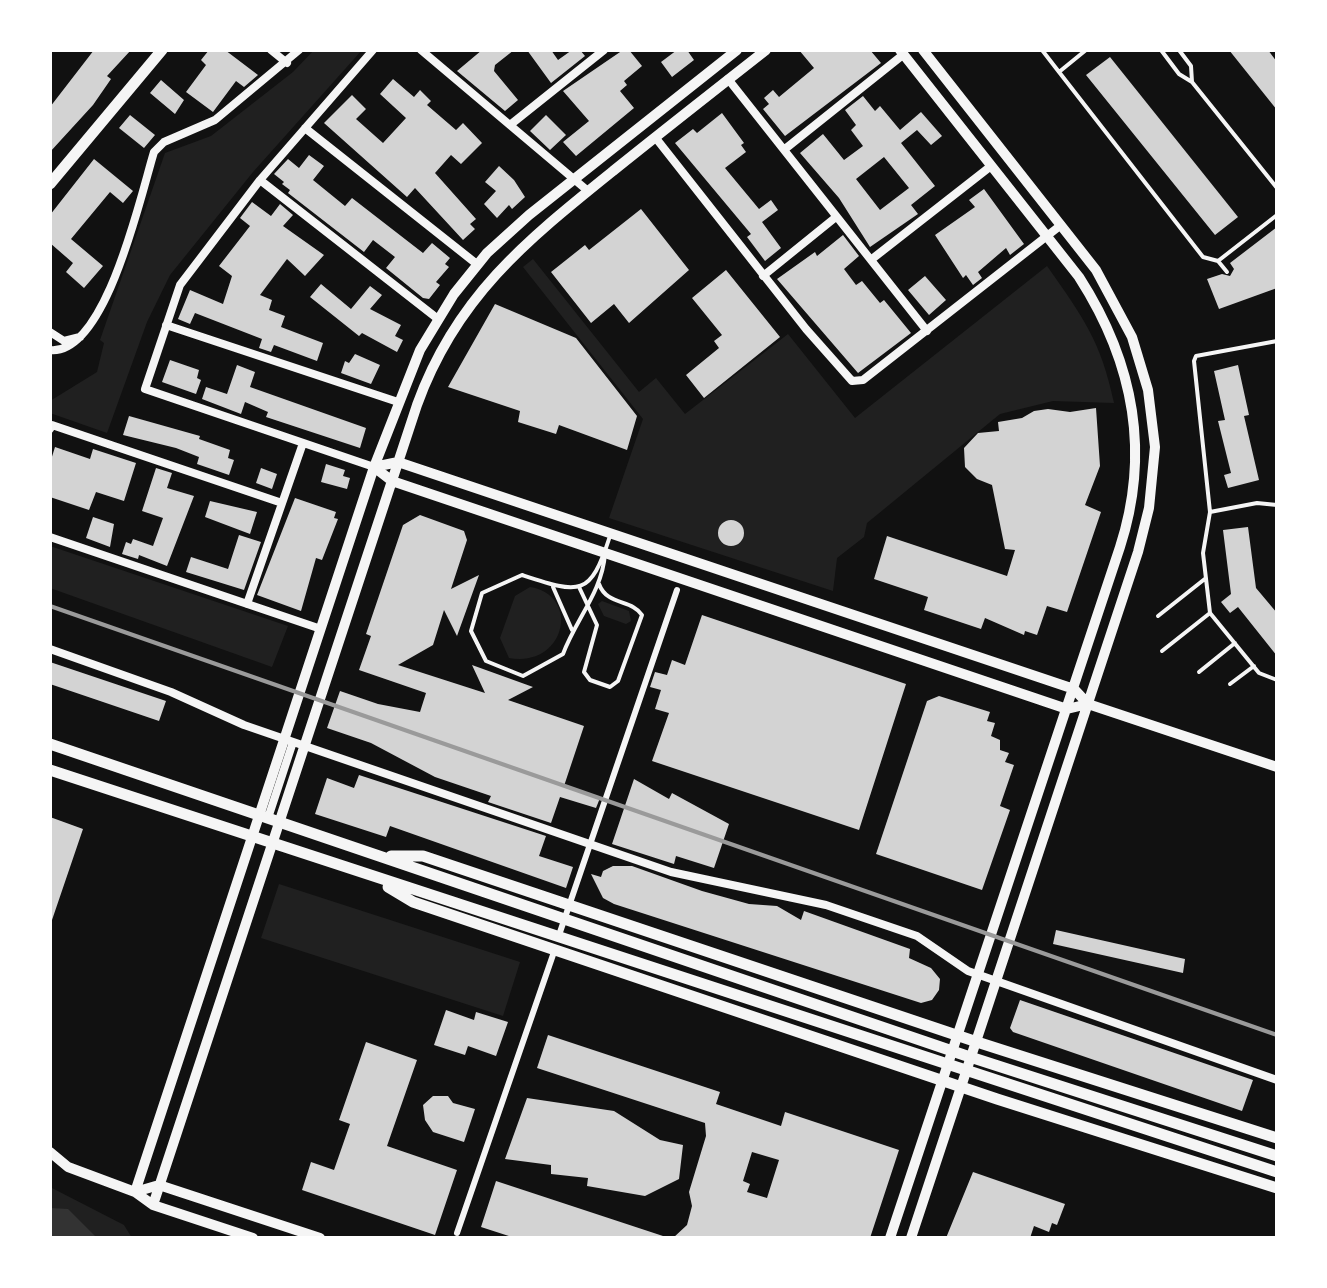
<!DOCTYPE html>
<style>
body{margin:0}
#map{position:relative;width:1327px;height:1288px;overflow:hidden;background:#111;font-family:Helvetica,sans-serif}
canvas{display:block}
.frame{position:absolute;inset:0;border:52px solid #fff;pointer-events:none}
</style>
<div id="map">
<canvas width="1327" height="1288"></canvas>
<div class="frame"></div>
</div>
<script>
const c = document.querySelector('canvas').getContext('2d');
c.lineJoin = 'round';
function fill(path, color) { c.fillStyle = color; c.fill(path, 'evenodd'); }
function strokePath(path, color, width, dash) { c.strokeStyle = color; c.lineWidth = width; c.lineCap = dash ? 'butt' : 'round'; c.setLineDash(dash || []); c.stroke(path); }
fill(new Path2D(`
 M314,50H362L253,172L170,275L147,322L107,433L50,413V401L97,372L104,343L100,340L165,153L211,136L293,72Z
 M533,259L639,392L656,378L685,414L788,334L855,418L1047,266C1083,317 1101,341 1114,403L1053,401L1000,414L867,523L864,537L837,558L833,591L609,518L643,419L523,267Z
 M50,546L288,626L272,667L50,588Z
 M530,587C581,595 566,668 509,658L500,638L515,596Z
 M602,601L629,611L631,621L626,624L604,616L598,604Z
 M279,884L520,962L503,1016L261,938Z
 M50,1187L124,1225L132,1238H50Z`), '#202020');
fill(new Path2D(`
 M50,1208L68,1209L97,1238H52Z`), '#333');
fill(new Path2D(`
 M94,50H131L107,76L111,79L93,105L50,152V107Z
 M209,50H225L258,75L244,87L236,81L213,112L186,92L206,65L201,60Z
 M482,50H514L495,65L494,71L518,100L505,111L457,71Z
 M527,50H551L558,60L572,50H580L585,56L551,83Z
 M623,50H629L642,66L624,81L627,85L620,91L634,108L576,156L563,142L589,121L563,91Z
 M677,50H687L694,60L672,77L661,62Z
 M799,50H870L881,63L785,136L763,109L769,104L764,98L773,90L779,97L814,68Z
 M1229,50H1268L1277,62V110Z
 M1110,57L1238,217L1215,235L1086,75Z
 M393,79L414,97L420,90L431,101L427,105L456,130L463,123L482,143L461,164L451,155L435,173L476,219L470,224L475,229L463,240L415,188L407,197L324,123L352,95L366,109L356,119L383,143L406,118L380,94Z
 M161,80L184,100L175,114L150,93Z
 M863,96L875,111L880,106L900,130L921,112L942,136L931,145L917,130L901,143L935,186L911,205L918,214L870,247L839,198L800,153L823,134L844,160L863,146L851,130L856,125L845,110ZM884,157L909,188L880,210L856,179Z
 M722,113L744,143L741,145L746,152L725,168L759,209L771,200L778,210L762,222L781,248L765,261L747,237L751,234L675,143L693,129L697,133Z
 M130,115L155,135L144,148L119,128Z
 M546,115L566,135L550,150L530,131Z
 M309,155L324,166L313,180L345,206L352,198L423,253L432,243L450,258L445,264L449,267L436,282L440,285L429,299L423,298L386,268L395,257L373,240L364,252L288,193L290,190L282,184L284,182L274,174L288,159L299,168Z
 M94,159L133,191L123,203L110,192L71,239L103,266L84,288L66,272L73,263L50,243V215Z
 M499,166L514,180L525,197L512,209L509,205L497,218L484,204L496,191L485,182Z
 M984,189L1024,244L1010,255L1006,248L978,272L982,278L973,285L966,275L963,278L935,235L975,207L969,200Z
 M252,202L271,216L280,204L293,215L283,226L324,255L305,276L287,259L260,295L272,300L269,310L285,316L281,327L323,343L317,361L274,345L271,352L259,348L262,339L195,313L190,324L178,319L190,290L223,304L232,276L219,266L250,226L240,218Z
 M641,209L689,270L629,323L614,304L591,323L551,272L585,245L589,250Z
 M1277,227V288L1219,309L1207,279L1222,274L1230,276L1234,269L1230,263Z
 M843,235L859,256L844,269L856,285L862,281L880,303L884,300L911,333L858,373L777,279L815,252L817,256Z
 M726,270L780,337L704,398L686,375L719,348L714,341L722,335L692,298Z
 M925,276L946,300L929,315L908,290Z
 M321,284L351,309L370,286L382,295L370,309L401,325L395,336L403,340L397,352L362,333L359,336L310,297Z
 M495,304L576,338L637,416L627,450L559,425L556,434L518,422L520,411L448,387Z
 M355,354L380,365L371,384L341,373L345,361L349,363Z
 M170,360L199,370L197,378L201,380L196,394L162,382Z
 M237,365L255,372L250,387L366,428L360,448L266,417L268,412L245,402L241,414L202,399L206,387L227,394Z
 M1238,365L1249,415L1244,416L1259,480L1228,488L1224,475L1231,473L1218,421L1225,420L1214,371Z
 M1096,408L1100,466L1085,505L1101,512L1067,612L1047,606L1037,635L1025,631L1024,635L985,618L981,629L924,610L928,597L874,579L887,536L1007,576L1015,550L1005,549L992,485L977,479L965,467L964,448L978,433L999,431L998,422L1022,418L1034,411L1048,409L1070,412Z
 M129,416L200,436L199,439L230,450L228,458L234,460L229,475L197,464L199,457L176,448L123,435Z
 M55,447L90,459L93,449L136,463L124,501L96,492L89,510L50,497V463Z
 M326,464L345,470L343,476L350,478L347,489L321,482Z
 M156,468L172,473L167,488L194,496L167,566L139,555L138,559L122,554L126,542L131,544L133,539L153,546L163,518L142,511Z
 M261,468L277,474L272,489L256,483Z
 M295,498L336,512L334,518L338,519L322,560L316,558L301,611L257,595Z
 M210,501L257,512L250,534L205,517Z
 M420,515L464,531L467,540L451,589L479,575L457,636L444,610L433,645L398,665L485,693L472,665L533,687L508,700L584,726L564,786L600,798L596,808L560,797L551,823L488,802L491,796L435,777L371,743L327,728L340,691L378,704L420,712L426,693L359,670L371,636L366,634L403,525Z
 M93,517L114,524L110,547L86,538Z
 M718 533a13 13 0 1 1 26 0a13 13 0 1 1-26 0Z
 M1248,527L1256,588L1277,613V656L1238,607L1230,613L1221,602L1231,594L1223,530Z
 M239,535L261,542L244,590L186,572L191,557L228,569Z
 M702,615L906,684L859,830L652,761L669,713L655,709L661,690L650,687L655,672L667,675L672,660L685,665Z
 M50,662L166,701L159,721L50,684Z
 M939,696L990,712L987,721L995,723L991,736L1000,740V750L1009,753L1005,762L1014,765L1000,806L1010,810L982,890L876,854L927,701Z
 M359,775L546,836L539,856L573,867L566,888L390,826L386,837L315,814L327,778L354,788Z
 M634,779L669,799L672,793L729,824L714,868L676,856L674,864L612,844Z
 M50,817L83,829L52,920H50Z
 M613,866H632L702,891L749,904L777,906L801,920L804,911L910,949L909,958L931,968L940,979L939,990L932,1000L921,1003L614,904L603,898L591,874L601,877L603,871Z
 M1056,930L1185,959L1183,973L1053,944Z
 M1020,1000L1253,1080L1242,1111L1013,1032L1010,1028Z
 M446,1010L474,1020L476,1012L508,1022L496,1056L468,1046L465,1055L434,1045Z
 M548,1035L720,1092L716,1104L781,1126L785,1112L899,1150L870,1238H673L687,1225L692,1206L689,1192L706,1136L705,1123L537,1068ZM752,1152L779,1160L767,1198L747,1192L750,1184L743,1181Z
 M366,1042L417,1060L387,1146L457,1170L435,1235L302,1190L311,1162L334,1170L350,1124L339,1120Z
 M433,1096H448L453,1103L475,1109L464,1142L433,1132L425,1120L423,1105Z
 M527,1098L614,1111L660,1140L683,1145L679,1179L645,1196L587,1186L588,1178L551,1174V1165L505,1159Z
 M973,1172L1065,1204L1057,1225L1052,1223L1049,1232L1034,1226L1030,1238H946Z
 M496,1181L663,1236V1238H515L481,1227Z`), '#d3d3d3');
strokePath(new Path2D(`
 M1042,50L1059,72
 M1086,50L1059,72L1203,257L1218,261L1277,215
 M1161,50L1179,74L1192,82
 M1179,50L1191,66L1192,82L1277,188
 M1218,261L1227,272
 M1277,341L1196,356L1194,361L1210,512L1203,553L1210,613L1259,673L1277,680
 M1210,512L1257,503L1277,505
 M605,554C602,592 576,619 563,654L523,676L486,661L471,631L482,593L522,575C580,594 590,598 610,536
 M553,587L572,630
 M579,587L597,625L584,672L590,680L610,687L618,681L642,615C632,599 607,606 599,584
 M1158,616L1206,578
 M1162,651L1210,613
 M1199,672L1235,643
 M1230,684L1254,666`), '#f5f5f5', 4);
strokePath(new Path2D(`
 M558,938L677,590
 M457,1233L555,949`), '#f5f5f5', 6);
strokePath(new Path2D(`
 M271,50L287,63
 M373,50L260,180L180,285L145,389L374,467
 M421,50L588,191
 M728,79L927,331
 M510,125L604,50
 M305,128L478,265
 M655,137L806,329L852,381L863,380L1061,225
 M785,149L904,54
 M260,180L438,319
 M872,259L991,166
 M763,276L836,217
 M166,325L398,402
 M50,332L64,341L80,337
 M50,350C106,356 141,194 154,152L164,142L215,120L299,50
 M50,429L52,425L282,503
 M50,537L321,629
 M247,604L303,443
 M50,649L171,692L244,725L671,872L826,905L917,936L968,971L1277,1080
 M268,818L293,742`), '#f5f5f5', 8);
strokePath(new Path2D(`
 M374,467L398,462L1074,689L1088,704L1277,767
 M374,467L392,481L1067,709L1088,704
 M50,1152L68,1167L135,1192L153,1205L253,1238
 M135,1192L374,467L420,350L454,294L487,253L529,215L737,50
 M135,1192L159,1185L320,1238
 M153,1205L417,405C456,297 526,241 613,171C664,130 715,90 766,50
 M890,1238L1120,547C1151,451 1133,361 1079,277L900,50
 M911,1238L1138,552L1149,508L1155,447L1148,390L1132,337L1096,270L923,50`), '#f5f5f5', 10);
strokePath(new Path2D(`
 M50,184L162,50
 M50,744L964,1055L1277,1156
 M50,770L1277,1172
 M391,856H423L977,1042L1277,1138
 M388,887L413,902L997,1099L1277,1188`), '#f5f5f5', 11);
strokePath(new Path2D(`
 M50,606L1277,1035`), '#9a9a9a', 4);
</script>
